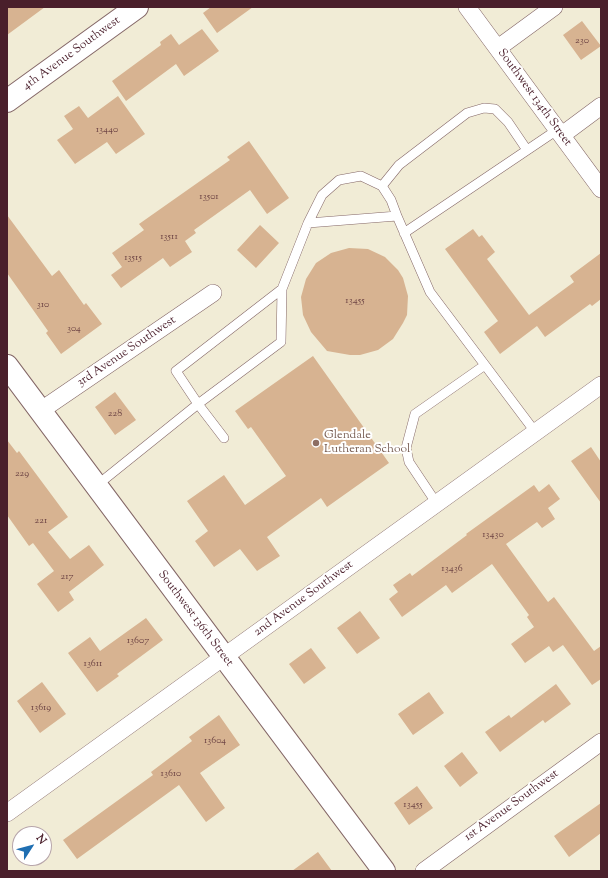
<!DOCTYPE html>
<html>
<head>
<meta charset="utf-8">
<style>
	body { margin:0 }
	#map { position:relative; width:608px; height:878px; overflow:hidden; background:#f1ecd6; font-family:"Sorts Mill Goudy",serif }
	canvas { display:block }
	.frame { position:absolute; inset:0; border:8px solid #4a1f2b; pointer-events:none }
	.north { position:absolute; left:12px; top:826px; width:40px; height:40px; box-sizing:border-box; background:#fff; border:1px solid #b7a5aa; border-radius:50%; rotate:54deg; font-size:11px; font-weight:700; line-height:16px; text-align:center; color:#4a1f2b }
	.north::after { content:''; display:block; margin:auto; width:14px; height:18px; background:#1f6fb2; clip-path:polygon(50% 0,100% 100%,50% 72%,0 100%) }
</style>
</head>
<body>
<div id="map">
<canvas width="608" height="878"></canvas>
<div class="frame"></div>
<div class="north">N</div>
</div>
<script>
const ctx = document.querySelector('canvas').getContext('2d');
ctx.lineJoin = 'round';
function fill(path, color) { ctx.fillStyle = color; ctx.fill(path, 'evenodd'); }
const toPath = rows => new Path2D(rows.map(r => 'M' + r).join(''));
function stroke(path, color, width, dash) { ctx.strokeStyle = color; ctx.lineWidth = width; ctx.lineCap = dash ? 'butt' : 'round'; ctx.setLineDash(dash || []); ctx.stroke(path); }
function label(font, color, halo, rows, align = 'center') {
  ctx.font = font + ' "Sorts Mill Goudy",serif'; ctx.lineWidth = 4; ctx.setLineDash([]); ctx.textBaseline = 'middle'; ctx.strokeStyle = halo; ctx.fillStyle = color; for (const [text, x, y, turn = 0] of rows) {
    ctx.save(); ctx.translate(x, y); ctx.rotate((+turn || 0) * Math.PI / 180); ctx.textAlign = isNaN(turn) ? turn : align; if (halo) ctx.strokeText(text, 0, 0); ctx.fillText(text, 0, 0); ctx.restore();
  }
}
const building = toPath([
	[7,7,45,7,7,35],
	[211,7,253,7,217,33,203,13],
	[582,21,601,46,581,60,563,35],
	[202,29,219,51,184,76,176,64,126,101,112,81,161,45,160,42,171,34,179,45],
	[118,96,145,134,116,154,107,142,75,164,57,140,73,129,64,116,79,106,88,118],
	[249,141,289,198,267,214,250,190,194,230,196,233,185,241,192,252,170,267,163,258,121,288,111,275,122,267,112,253,144,230,139,224,230,160,227,157],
	[7,215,52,276,59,270,84,305,86,303,102,324,61,354,46,333,48,331,7,273],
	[260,225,279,243,256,268,237,250],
	[473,229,479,237,482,235,495,252,487,259,529,315,574,282,570,276,601,253,601,299,592,306,590,304,545,337,537,326,500,354,484,332,498,321,445,249],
	[349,248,368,249,385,257,398,270,403,278,408,296,407,315,403,323,393,339,378,350,360,355,350,355,327,351,311,332,303,315,301,297,306,279,316,263,331,253],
	[313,356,389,463,327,507,321,498,267,537,280,556,257,571,240,549,214,567,195,541,208,531,187,501,224,475,245,505,286,476,251,427,248,429,235,411],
	[115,392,136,420,115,435,95,407],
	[7,440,17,453,19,451,68,517,48,532,70,559,89,545,104,565,69,592,74,600,58,612,37,584,54,571,33,543,29,546,7,515],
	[591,447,601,462,601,503,571,461],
	[549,484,560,499,548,508,555,519,542,528,537,522,506,544,548,602,554,597,594,651,601,646,601,679,592,685,563,645,553,652,549,646,525,663,511,644,534,627,527,617,529,615,492,564,452,593,446,585,402,617,389,599,398,592,393,585,410,573,412,576,467,535,466,534,534,485,539,492],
	[360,611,380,638,357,654,337,628],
	[146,618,163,640,117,674,119,676,97,692,68,653,90,637,100,651],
	[311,648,326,668,304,684,289,664],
	[42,682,66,714,40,733,17,701],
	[556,684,571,704,545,723,543,720,500,752,485,732,509,715,511,718],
	[429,692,444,713,413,735,398,714],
	[219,715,240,745,200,773,225,808,206,822,179,785,77,859,63,840,153,775,151,772,192,741,189,737],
	[462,752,478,773,460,787,444,766],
	[417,786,433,808,409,825,394,803],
	[601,803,601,833,569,857,554,836],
	[318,852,332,871,292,871]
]);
const lane = toPath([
	[382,186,399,165,467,113,484,108,495,109,508,122,527,150],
	[308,223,397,216],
	[404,233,557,130],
	[282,289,308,223,322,195,339,180,361,176,382,186,391,200,397,216,430,292,536,433],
	[96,486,198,404,281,342,282,289,176,371,198,404,224,438],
	[437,504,409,462,406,448,415,414,485,365]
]);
const street = toPath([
	[467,7,601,189],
	[498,48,554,7],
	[562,135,601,106],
	[40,411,213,293],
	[7,813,601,385],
	[424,871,601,742]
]);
const secondary = toPath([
	[7,101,137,7],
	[7,366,384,871]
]);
const markers = [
	[316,443,4,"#8d6e63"]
];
const numberNames = [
	["230",582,41],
	["13440",107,130],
	["13501",209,197],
	["13511",169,237],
	["13515",133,258],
	["13455",355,301],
	["310",43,305],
	["304",74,329],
	["228",115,414],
	["229",22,474],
	["221",41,521],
	["13430",493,535],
	["13436",452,569],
	["217",67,577],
	["13607",138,641],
	["13611",93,664],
	["13619",41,708],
	["13604",215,741],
	["13610",171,774],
	["13455",413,805]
];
const streetNames = [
	["4th Avenue Southwest",72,54,-36],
	["Southwest 134th Street",534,98,54],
	["3rd Avenue Southwest",127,352,-34],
	["2nd Avenue Southwest",304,599,-36],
	["Southwest 136th Street",195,619,53],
	["1st Avenue Southwest",512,806,-36]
];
const educationNames = [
	["Glendale",324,436],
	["Lutheran School",324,450]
];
fill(building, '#d7b391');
stroke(lane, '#846767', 10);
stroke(street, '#846767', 18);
stroke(secondary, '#846767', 24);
stroke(lane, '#fff', 9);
stroke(street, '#fff', 17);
stroke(secondary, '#fff', 22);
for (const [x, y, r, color] of markers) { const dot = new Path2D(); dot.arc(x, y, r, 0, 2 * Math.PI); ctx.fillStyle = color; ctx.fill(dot); stroke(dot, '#fff', 1.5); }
label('10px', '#6d4444', null, numberNames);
label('12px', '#4a1f2b', '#fff', streetNames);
label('12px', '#785e54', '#fff', educationNames, 'left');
</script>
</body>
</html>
